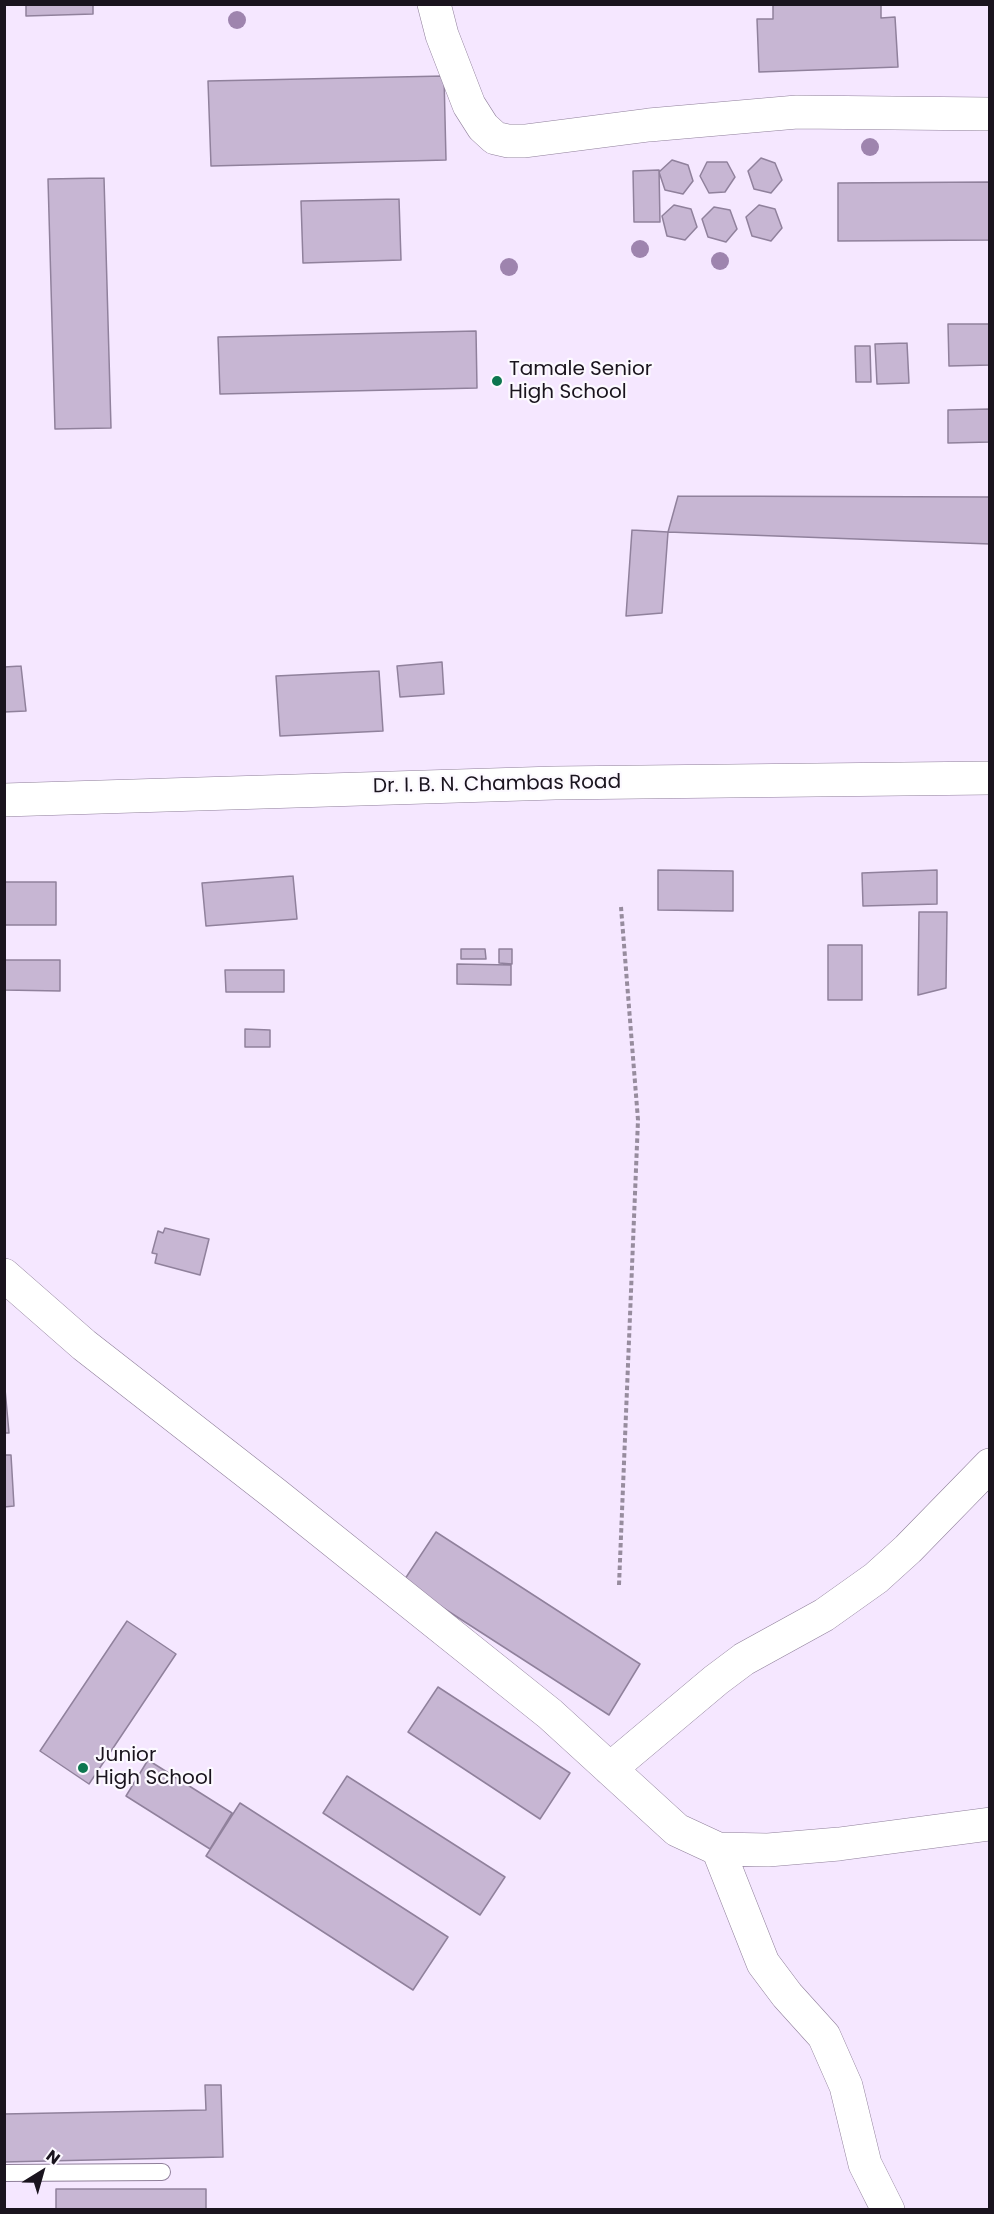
<!DOCTYPE html>
<html>
<head>
<meta charset="utf-8">
<style>
	body { margin:0 }
	#map { position:relative; width:994px; height:2214px; overflow:hidden; background:#f5e7ff; font-family:Poppins,sans-serif }
	canvas { display:block }
	.frame { position:absolute; inset:0; border:6px solid #1a141e; pointer-events:none }
	.north { position:absolute; left:12px; top:2142px; width:60px; height:60px; -webkit-text-stroke:4px #fcf9ff; paint-order:stroke; rotate:37deg; font-size:16px; font-weight:700; line-height:24px; text-align:center; color:#1a141e }
	.north::after { content:''; display:block; margin:auto; width:21px; height:27px; background:#1a141e; clip-path:polygon(50% 0,100% 100%,50% 72%,0 100%) }
</style>
</head>
<body>
<div id="map">
<canvas width="994" height="2214"></canvas>
<div class="frame"></div>
<div class="north">N</div>
</div>
<script>
const ctx = document.querySelector('canvas').getContext('2d');
ctx.lineJoin = 'round';
function fill(path, color) { ctx.fillStyle = color; ctx.fill(path, 'evenodd'); }
const toPath = rows => new Path2D(rows.map(r => 'M' + r).join(''));
function stroke(path, color, width, dash) { ctx.strokeStyle = color; ctx.lineWidth = width; ctx.lineCap = dash ? 'butt' : 'round'; ctx.setLineDash(dash || []); ctx.stroke(path); }
function label(font, color, halo, rows, align = 'center') {
  ctx.font = font + ' Poppins,sans-serif'; ctx.lineWidth = 4.5; ctx.setLineDash([]); ctx.textBaseline = 'middle'; ctx.strokeStyle = halo; ctx.fillStyle = color; for (const [text, x, y, turn = 0] of rows) {
    ctx.save(); ctx.translate(x, y); ctx.rotate((+turn || 0) * Math.PI / 180); ctx.textAlign = isNaN(turn) ? turn : align; if (halo) ctx.strokeText(text, 0, 0); ctx.fillText(text, 0, 0); ctx.restore();
  }
}
const building = toPath([
	[26,4,93,4,93,14,26,16,26,4],
	[773,4,881,4,881,18,895,17,898,67,759,72,757,19,773,19,773,4],
	[444,76,446,160,211,166,208,81,444,76],
	[761,158,775,163,782,180,771,193,754,189,748,171,761,158],
	[672,160,688,165,693,181,683,194,665,190,659,172,672,160],
	[707,162,727,162,735,177,725,192,709,193,700,176,707,162],
	[659,170,660,222,634,222,633,171,659,170],
	[104,178,111,428,55,429,48,179,104,178],
	[990,182,990,240,838,241,838,183,990,182],
	[399,199,401,260,303,263,301,201,399,199],
	[674,205,691,209,697,227,685,240,667,236,662,216,674,205],
	[759,205,775,209,782,228,771,241,752,236,746,217,759,205],
	[714,207,730,210,737,229,726,242,708,237,702,219,714,207],
	[948,324,990,324,990,365,949,366,948,324],
	[476,331,477,388,220,394,218,337,476,331],
	[907,343,909,383,877,384,875,344,907,343],
	[855,346,870,346,871,382,856,382,855,346],
	[990,409,990,442,948,443,948,410,990,409],
	[678,496,990,497,990,544,668,532,678,496],
	[632,530,668,532,662,613,626,616,632,530],
	[442,662,444,694,400,697,397,666,442,662],
	[21,666,26,711,4,712,4,667,21,666],
	[379,671,383,731,280,736,276,676,379,671],
	[658,870,733,871,733,911,658,910,658,870],
	[937,870,937,904,863,906,862,873,937,870],
	[293,876,297,919,206,926,202,883,293,876],
	[4,882,56,882,56,925,4,925,4,882],
	[919,912,947,912,946,988,918,995,919,912],
	[828,945,862,945,862,1000,828,1000,828,945],
	[461,949,485,949,486,959,461,959,461,949],
	[499,949,512,949,512,964,499,963,499,949],
	[4,960,60,960,60,991,4,990,4,960],
	[457,964,511,965,511,985,457,984,457,964],
	[225,970,284,970,284,992,226,992,225,970],
	[245,1029,270,1030,270,1047,245,1047,245,1029],
	[165,1228,209,1239,200,1275,155,1263,157,1254,152,1253,158,1231,163,1233,165,1228],
	[4,1378,9,1433,4,1433,4,1378],
	[4,1455,11,1455,14,1506,4,1507,4,1455],
	[436,1532,640,1664,609,1715,403,1582,436,1532],
	[127,1621,176,1654,89,1784,40,1751,127,1621],
	[438,1687,570,1773,540,1819,408,1732,438,1687],
	[148,1760,232,1813,210,1849,126,1796,148,1760],
	[347,1776,505,1877,480,1915,323,1813,347,1776],
	[240,1803,448,1937,413,1990,206,1856,240,1803],
	[205,2085,221,2085,223,2157,4,2162,4,2114,206,2110,205,2085],
	[56,2189,206,2189,206,2210,56,2210,56,2189]
]);
const path = toPath([
	[619,1585,638,1120,621,907]
]);
const service = toPath([
	[4,2173,162,2172]
]);
const minor = toPath([
	[434,4,442,35,469,105,483,127,495,138,508,141,525,141,649,125,797,112,990,114],
	[4,800,555,783,990,778],
	[4,1275,84,1345,275,1494,550,1714,677,1830,718,1849,768,1850,839,1844,990,1824],
	[610,1769,716,1680,744,1659,824,1615,876,1578,908,1549,990,1465],
	[718,1849,763,1963,787,1995,824,2036,846,2086,865,2164,888,2210]
]);
const trees = [
	[237,20],
	[870,147],
	[640,249],
	[720,261],
	[509,267]
];
const markers = [
	[497,381,6,"#0d764f"],
	[83,1768,6,"#0d764f"]
];
const poiNames = [
	["Tamale Senior",509,370],
	["High School",509,393],
	["Junior",95,1756],
	["High School",95,1779]
];
const streetNames = [
	["Dr. I. B. N. Chambas Road",497,785,-1]
];
fill(building, '#c7b6d3');
stroke(building, '#90819c', 1.5);
stroke(service, '#8f7f9a', 18);
stroke(minor, '#8f7f9a', 34);
stroke(path, '#978c9e', 4, [4.5, 3]);
stroke(service, '#fff', 16);
stroke(minor, '#fff', 33);
ctx.fillStyle = '#9e84ae';
for (const [x, y] of trees) { ctx.beginPath(); ctx.arc(x, y, 9, 0, 2 * Math.PI); ctx.fill(); }
for (const [x, y, r, color] of markers) { const dot = new Path2D(); dot.arc(x, y, r, 0, 2 * Math.PI); ctx.fillStyle = color; ctx.fill(dot); stroke(dot, '#fcf9ff', 2); }
label('20px', '#1a141e', '#fcf9ff', poiNames, 'left');
label('20px', '#1a141e', '#fcf9ff', streetNames);
</script>
</body>
</html>
